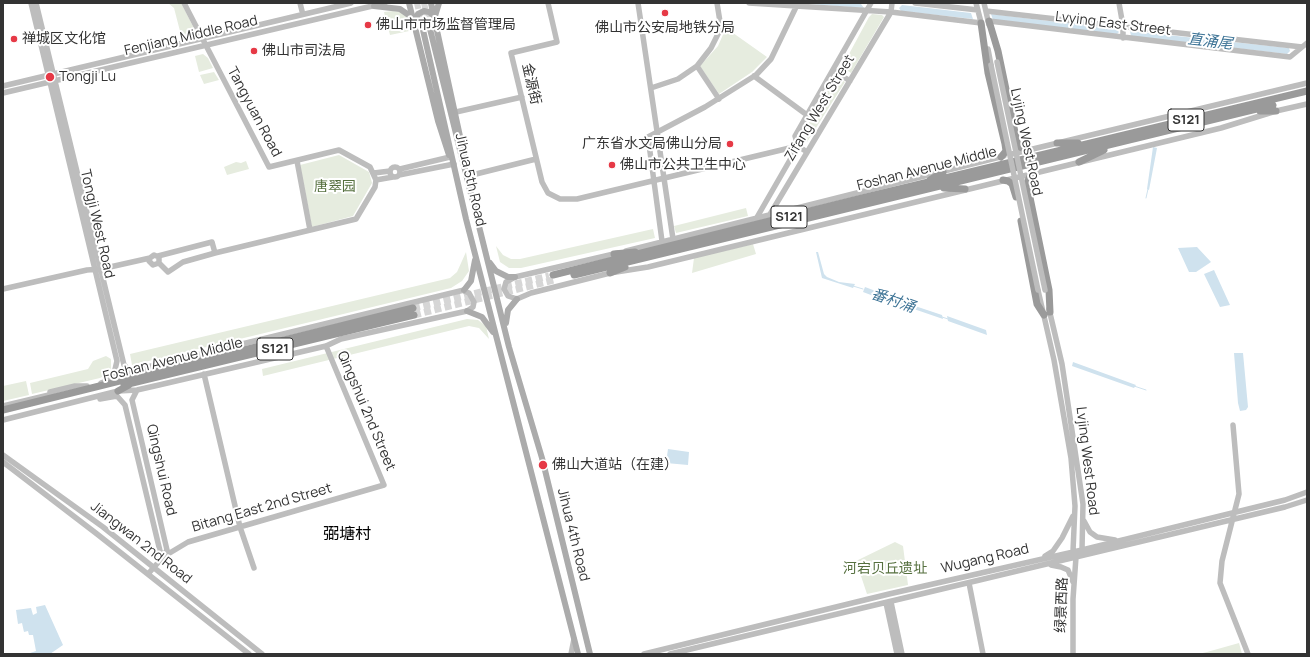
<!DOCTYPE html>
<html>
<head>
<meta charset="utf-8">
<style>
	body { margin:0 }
	#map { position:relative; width:1310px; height:657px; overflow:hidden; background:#fff; font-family:Manrope,sans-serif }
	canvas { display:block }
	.frame { position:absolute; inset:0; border:4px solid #333; pointer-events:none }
</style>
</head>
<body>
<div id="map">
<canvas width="1310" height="657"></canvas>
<div class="frame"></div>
</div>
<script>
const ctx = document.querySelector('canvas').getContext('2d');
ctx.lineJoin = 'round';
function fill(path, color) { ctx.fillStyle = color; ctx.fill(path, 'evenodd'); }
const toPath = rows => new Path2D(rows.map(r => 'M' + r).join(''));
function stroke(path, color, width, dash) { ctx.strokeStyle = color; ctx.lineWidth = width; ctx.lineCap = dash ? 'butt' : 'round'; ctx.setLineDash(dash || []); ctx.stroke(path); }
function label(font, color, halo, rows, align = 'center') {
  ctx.font = font + ' Manrope,"Noto Sans SC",sans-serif'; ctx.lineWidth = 4; ctx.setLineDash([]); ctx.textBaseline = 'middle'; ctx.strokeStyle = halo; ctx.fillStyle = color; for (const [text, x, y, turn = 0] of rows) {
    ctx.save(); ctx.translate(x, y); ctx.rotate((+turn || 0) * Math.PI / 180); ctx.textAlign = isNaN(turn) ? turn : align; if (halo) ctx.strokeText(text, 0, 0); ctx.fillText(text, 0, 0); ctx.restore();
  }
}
const green = toPath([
	[168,3,181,3,195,30,193,34,181,35,174,8],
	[393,11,401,12,408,16,414,30,390,35,384,12],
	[872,14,882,15,884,17,851,73,842,67,869,17],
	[726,28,767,57,752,72,719,94,700,66,718,46],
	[203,54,208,58,213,68,199,72,195,56],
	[214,72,219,80,204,84,200,75],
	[836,76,845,82,807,142,800,138],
	[339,155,369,172,372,183,353,216,312,227,300,165],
	[246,161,249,169,227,175,224,167,236,162,241,163],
	[746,208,748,216,676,233,674,226],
	[653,229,655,238,521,268,509,268,500,262,496,246,503,255,511,259,520,259],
	[753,244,756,254,692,273,694,258],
	[466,252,469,271,462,281,451,288,132,365,130,354,450,278,457,272],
	[467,319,478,320,486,326,489,339,479,328,469,326,263,376,262,369],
	[106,356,111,359,111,368,107,374,100,378,32,394,30,383,88,369,93,361],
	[26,381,29,395,3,401,3,386],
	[895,542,903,546,908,585,867,594,856,561],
	[1239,643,1242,654,1198,654,1207,652]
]);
const water = toPath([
	[806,3,861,4,864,8,808,4],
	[902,5,971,13,973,19,901,11,899,8],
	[991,14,1116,29,1119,32,1117,34,993,20],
	[1130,31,1289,48,1290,51,1287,54,1131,36],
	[1153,147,1157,148,1149,190,1147,189],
	[1197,247,1211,262,1196,272,1189,272,1178,248],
	[816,252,818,252,824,274,827,277,839,282,855,284,853,288,822,278],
	[1214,270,1230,305,1220,307,1204,274],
	[865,287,905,302,903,305,900,306,863,292],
	[909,304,942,315,943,319,908,307],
	[947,316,986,330,987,335,948,321],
	[1234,353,1243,353,1248,407,1246,410,1240,411,1238,403],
	[1073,362,1136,385,1134,388,1072,366],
	[668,449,689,452,688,465,666,463],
	[45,605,63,645,50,654,27,654,36,651,33,635,29,635,28,631,24,632,22,623,18,624,16,610,31,608,33,615,37,613,36,607]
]);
const stream = toPath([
	[1146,198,1148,189],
	[853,286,863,289],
	[942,317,948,319],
	[1134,386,1146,390]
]);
const primaryTunnel = toPath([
	[417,3,423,30],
	[424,3,430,29]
]);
const highwayTunnel = toPath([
	[413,308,549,276],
	[414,315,554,280]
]);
const secondary = toPath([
	[31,3,117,361,113,378],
	[36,3,124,365,131,371],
	[300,3,302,11],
	[548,3,557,42,511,53,542,182,548,193,560,199,577,199,798,146,807,152],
	[638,3,673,239],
	[749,3,891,12,981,23],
	[915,3,978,10],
	[976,3,982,26],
	[984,3,989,25],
	[1119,3,1123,26,1123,38],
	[986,11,1302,47],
	[989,21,1290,57,1307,43],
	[988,49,991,65],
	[697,66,719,99],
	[833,70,850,81],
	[754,76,807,115],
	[3,86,351,3],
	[651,88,678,79,697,66,711,48,721,28,717,3],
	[3,93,385,3],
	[456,112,522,97],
	[1012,154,1307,83],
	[297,161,310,230],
	'390 172a5 5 0 1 1 10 0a5 5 0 1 1-10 0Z',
	[400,169,450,157],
	[374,173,390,171],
	[399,175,454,164],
	[468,176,536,159],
	[376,180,393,177],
	[769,216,891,12,892,3],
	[756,219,798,146,795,136,871,3],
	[662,241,648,137,705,107,756,75,771,59,798,3],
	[626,251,1004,156],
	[618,253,515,277,506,282,504,289,508,296,517,299,531,293,610,273,648,267,1221,128,1276,111,1307,104],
	[158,256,212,242,215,253,356,219,375,187,376,180,370,167,339,150,269,167,184,3],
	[159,263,168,272,183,262,215,253],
	[3,289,87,270,101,269,150,258,154,255,159,257,159,263,153,265,149,261,150,258],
	[1038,290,1054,360,1071,458,1075,506,1073,551,1076,557,1073,599,1073,654],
	[1049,309,1062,364,1083,504,1082,550,1080,552],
	[204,374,240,527,254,568],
	[101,383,131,371,464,290],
	[137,390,132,400,167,550,163,556],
	[50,392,75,386,87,386],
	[100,399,117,396,125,405,160,551,163,557],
	[3,406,53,394],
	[3,420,118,391,137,390,159,385,326,346,341,339,467,311,473,307,474,302,469,293,464,291],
	[1233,425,1239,494,1222,561,1220,583,1248,654],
	[3,455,103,527,262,654],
	[3,462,97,534,249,654],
	[1084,521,1090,532,1097,537,1115,540],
	[1045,556,1053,551,1062,538,1073,516],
	[1051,565,1061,567,1068,570,1073,582],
	[148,574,163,557,188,542,384,485,326,346],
	[969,583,983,654],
	[891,602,902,654],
	[886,603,897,654],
	[571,654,574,639],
	[644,654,889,594,1082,550,1285,500,1307,492],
	[670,654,1285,507,1307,500]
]);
const primary = toPath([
	[409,3,438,121,449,155],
	[431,3,466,164],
	[374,6,400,9,413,18],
	[435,16,439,3],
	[415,21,418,14,424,11,429,12,434,16],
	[430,29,509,347,542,458,590,654],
	[423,30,466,219,578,654],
	[490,263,496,271,508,277,515,277],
	[464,290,471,281,475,260],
	[467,311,482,317,493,332],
	[506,323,508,310,517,299]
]);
const highway = toPath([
	[989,21,998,51,1017,142,1020,147,1027,150],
	[981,23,988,73,1005,144,1006,151,1001,157],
	[1260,111,1276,111],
	[1057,143,1078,143],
	[1079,162,1104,150],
	[1031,174,1027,183,1049,290,1050,312],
	[930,180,943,172],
	[1003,180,1008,181,1012,184,1016,197],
	[944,188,965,189],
	[1021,221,1037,304,1044,315],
	[614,254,635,252],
	[610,273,625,267],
	[553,275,862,198,1307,91],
	[574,275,1273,105],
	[131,371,145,372],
	[124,385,414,315],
	[118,391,129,385],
	[3,410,413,308]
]);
const secondaryBridge = toPath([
	[997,62,1045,290],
	[991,65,1038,290]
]);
const markers = [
	[665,13,4,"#e63946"],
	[368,25,4,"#e63946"],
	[14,39,4,"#e63946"],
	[254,51,4,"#e63946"],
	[50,77,5,"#e63946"],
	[730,144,4,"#e63946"],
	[612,165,4,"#e63946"],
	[543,465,5,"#e63946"]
];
const shields = [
	[1186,120,36],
	[789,217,36],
	[275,349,36]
];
const shieldNames = [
	["S121",1186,120],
	["S121",789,217],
	["S121",275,349]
];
const streetNames = [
	["Lvying East Street",1113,24,7],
	["Fenjiang Middle Road",191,36,-13],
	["金源街",531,84,77],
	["Zifang West Street",820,108,-59],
	["Tangyuan Road",254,112,62],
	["Lvjing West Road",1026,142,78],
	["Foshan Avenue Middle",927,169,-14],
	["Jihua 5th Road",470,180,77],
	["Tongji West Road",97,224,77],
	["Foshan Avenue Middle",173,360,-14],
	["Qingshui 2nd Street",366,411,67],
	["Lvjing West Road",1087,461,83],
	["Qingshui Road",161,470,77],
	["Bitang East 2nd Street",262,508,-16],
	["Jihua 4th Road",573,535,76],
	["Jiangwan 2nd Road",141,543,38],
	["Wugang Road",985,559,-13],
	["绿景西路",1062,605,-88]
];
const poiNames = [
	["佛山市市场监督管理局",376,25],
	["佛山市公安局地铁分局",665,28,"center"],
	["禅城区文化馆",22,39],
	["佛山市司法局",262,51],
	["Tongji Lu",59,77],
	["广东省水文局佛山分局",722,144,"right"],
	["佛山市公共卫生中心",620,165],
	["佛山大道站（在建）",552,465]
];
const parkNames = [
	["唐翠园",335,187],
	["河宕贝丘遗址",885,569]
];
const waterNames = [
	["直涌尾",1210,42,7],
	["番村涌",893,301,19]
];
const quarterNames = [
	["弼塘村",347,535]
];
fill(green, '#e6ecdf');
fill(water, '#cfe2ee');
stroke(stream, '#cfe2ee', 1);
stroke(primaryTunnel, '#d6d6d6', 6, [6, 3]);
stroke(highwayTunnel, '#d6d6d6', 7, [7, 3.5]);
stroke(secondary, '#bdbdbd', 5.5);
stroke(primary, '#ababab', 6);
stroke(highway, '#9a9a9a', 7);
stroke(secondaryBridge, '#bdbdbd', 5.5);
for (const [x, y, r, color] of markers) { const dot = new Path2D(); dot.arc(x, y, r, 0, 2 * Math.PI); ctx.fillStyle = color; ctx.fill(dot); stroke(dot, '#fff', 1.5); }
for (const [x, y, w] of shields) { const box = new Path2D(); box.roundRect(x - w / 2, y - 11, w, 22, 3); ctx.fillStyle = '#fff'; ctx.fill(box); stroke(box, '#333', 1); }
label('bold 13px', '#333', null, shieldNames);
label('14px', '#333', '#fff', streetNames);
label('14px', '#333', '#fff', poiNames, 'left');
label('14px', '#56703f', '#fff', parkNames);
label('italic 15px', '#3f7597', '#fff', waterNames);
label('16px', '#000', '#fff', quarterNames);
</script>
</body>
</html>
